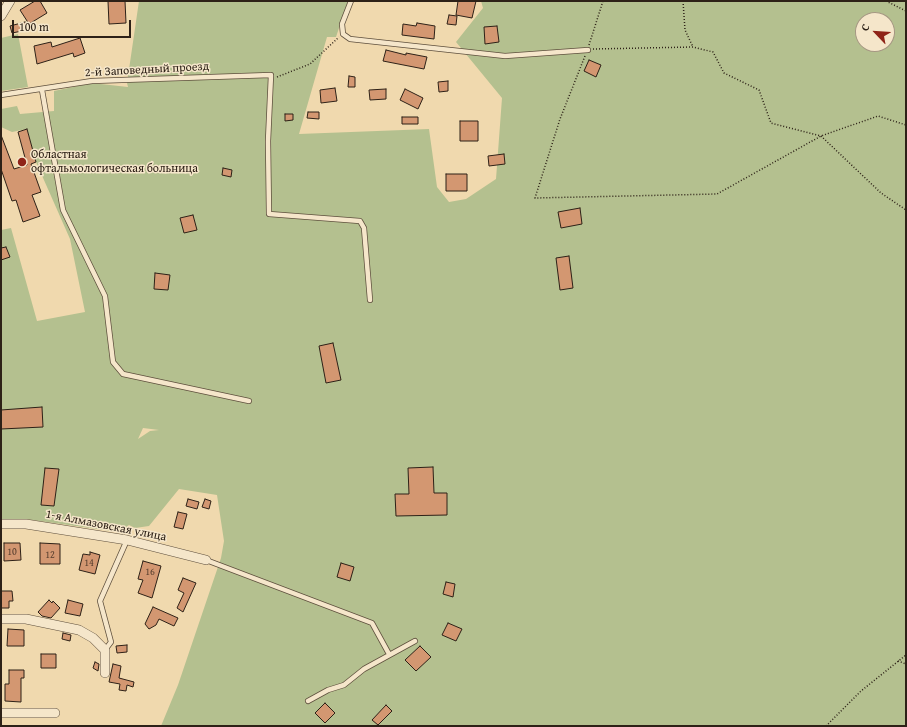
<!DOCTYPE html>
<html>
<head>
<meta charset="utf-8">
<style>
	body { margin:0 }
	#map { position:relative; width:907px; height:727px; overflow:hidden; background:#f0d9ae; font-family:"Gentium Book Plus",serif }
	canvas { display:block }
	.frame { position:absolute; inset:0; border:2px solid #2d2117; pointer-events:none }
	.north { position:absolute; left:855px; top:12px; width:40px; height:40px; box-sizing:border-box; background:#f5e6ca; border:1px solid #a59782; border-radius:50%; rotate:295deg; font-size:11px; font-weight:700; line-height:16px; text-align:center; color:#2d2117 }
	.north::after { content:''; display:block; margin:auto; width:14px; height:18px; background:#8f2418; clip-path:polygon(50% 0,100% 100%,50% 72%,0 100%) }
	.scale { position:absolute; left:12px; top:20px; width:119px; height:18px; box-sizing:border-box; border:2px solid #2d2117; border-top:0; padding-left:5px; font-size:12px; line-height:14px; white-space:nowrap; color:#2d2117; -webkit-text-stroke:3px #f5e6ca; paint-order:stroke }
</style>
</head>
<body>
<div id="map">
<canvas width="907" height="727"></canvas>
<div class="frame"></div>
<div class="north">С</div>
<div class="scale">100 m</div>
</div>
<script>
const ctx = document.querySelector('canvas').getContext('2d');
ctx.lineJoin = 'round';
function fill(path, color) { ctx.fillStyle = color; ctx.fill(path, 'evenodd'); }
const toPath = rows => new Path2D(rows.map(r => 'M' + r).join(''));
function stroke(path, color, width, dash) { ctx.strokeStyle = color; ctx.lineWidth = width; ctx.lineCap = dash ? 'butt' : 'round'; ctx.setLineDash(dash || []); ctx.stroke(path); }
function label(font, color, halo, rows, align = 'center') {
  ctx.font = font + ' "Gentium Book Plus",serif'; ctx.lineWidth = 3; ctx.setLineDash([]); ctx.textBaseline = 'middle'; ctx.strokeStyle = halo; ctx.fillStyle = color; for (const [text, x, y, turn = 0] of rows) {
    ctx.save(); ctx.translate(x, y); ctx.rotate((+turn || 0) * Math.PI / 180); ctx.textAlign = isNaN(turn) ? turn : align; if (halo) ctx.strokeText(text, 0, 0); ctx.fillText(text, 0, 0); ctx.restore();
  }
}
const green = toPath([
	[139,1,348,1,336,37,327,37,299,134,429,129,437,187,449,202,466,199,496,179,502,98,456,42,483,8,481,1,906,1,906,726,161,726,178,685,221,558,224,541,217,495,179,489,149,526,135,528,129,525,119,532,25,519,1,520,1,230,11,228,37,321,85,312,70,239,36,162,27,129,12,132,1,127,1,109,17,106,20,114,54,111,54,91,92,83,128,87,127,83],
	[863,20,887,20,887,44,863,44],
	[143,428,159,430,150,431,138,439],
	[18,34,28,87,1,91,1,38]
]);
const building = toPath([
	[35,1,40,1,47,13,29,24,20,10,35,1],
	[108,1,125,1,126,23,109,24,108,1],
	[458,1,476,1,472,18,456,15,458,1],
	[449,15,457,16,456,25,447,24,449,15],
	[25,22,27,30,12,33,10,26,25,22],
	[417,23,435,26,434,39,402,35,403,24,416,26,417,23],
	[497,26,499,42,485,44,484,27,497,26],
	[80,38,85,53,74,57,73,53,37,64,34,46,51,42,52,47,80,38],
	[386,50,406,55,406,53,427,57,424,69,383,61,386,50],
	[589,60,601,65,596,77,584,71,589,60],
	[349,76,355,77,355,87,348,87,349,76],
	[448,81,448,91,439,92,438,82,448,81],
	[335,88,337,101,321,103,320,90,335,88],
	[386,89,386,99,370,100,369,90,386,89],
	[405,89,423,98,418,109,400,100,405,89],
	[308,112,319,112,319,119,307,118,308,112],
	[285,114,293,114,293,120,285,121,285,114],
	[402,117,418,117,418,124,402,124,402,117],
	[460,121,478,121,478,141,460,141,460,121],
	[27,129,36,162,31,164,41,192,32,195,40,216,23,222,16,200,12,201,1,169,1,135,14,169,27,165,18,132,27,129],
	[504,154,505,164,489,166,488,156,504,154],
	[223,168,232,170,231,177,222,175,223,168],
	[446,174,467,174,467,191,446,191,446,174],
	[580,208,582,224,561,228,558,212,580,208],
	[193,215,197,230,184,233,180,218,193,215],
	[6,247,10,257,1,260,1,248,6,247],
	[569,256,573,288,560,290,556,258,569,256],
	[155,273,170,275,168,290,154,289,155,273],
	[333,343,341,380,326,383,319,346,333,343],
	[42,407,43,427,1,429,1,410,42,407],
	[433,467,434,493,447,493,447,515,396,516,395,494,409,494,408,468,433,467],
	[45,468,59,469,54,506,41,505,45,468],
	[188,499,199,502,197,509,186,506,188,499],
	[205,499,211,501,209,509,202,507,205,499],
	[178,512,187,514,183,529,174,527,178,512],
	[4,543,20,543,21,560,4,561,4,543],
	[40,543,60,544,60,564,40,564,40,543],
	[90,552,100,555,95,574,79,570,83,554,90,555,90,552],
	[143,561,161,566,152,598,138,593,143,580,138,579,143,561],
	[341,563,354,567,350,581,337,577,341,563],
	[183,578,196,583,183,612,177,608,184,593,178,590,183,578],
	[446,582,455,584,453,597,443,594,446,582],
	[1,591,12,591,13,601,9,601,9,608,1,608,1,591],
	[49,600,52,603,53,601,60,608,51,618,42,616,38,612,49,600],
	[68,600,83,604,80,616,65,613,68,600],
	[153,607,178,618,174,626,159,619,156,625,149,629,145,624,153,607],
	[448,623,462,629,456,641,442,635,448,623],
	[8,629,24,630,24,646,7,646,8,629],
	[63,633,71,635,70,641,62,639,63,633],
	[127,645,127,652,117,653,116,646,127,645],
	[420,646,431,657,416,671,405,660,420,646],
	[41,654,56,654,56,668,41,668,41,654],
	[95,662,99,664,98,671,93,668,95,662],
	[113,664,121,666,119,678,134,682,133,687,127,685,126,691,119,690,120,684,109,682,113,664],
	[9,670,24,670,24,678,21,678,21,702,5,701,5,684,9,684,9,670],
	[325,703,335,713,325,723,315,713,325,703],
	[386,705,392,711,378,725,372,720,386,705]
]);
const path = toPath([
	[683,1,685,30,693,47],
	[886,1,906,11],
	[589,45,603,1],
	[593,49,693,47,713,52,724,73,759,90,771,123,821,136,881,193,906,210],
	[585,56,560,119,535,198,717,194,821,136,878,116,906,125],
	[277,77,310,64,339,37],
	[898,661,906,664],
	[826,726,861,691,906,655]
]);
const service = toPath([
	[351,1,342,24,343,34,350,39,505,56,588,50],
	[42,90,63,210,105,296,113,362,123,374,249,401],
	[1,95,92,81,271,75,268,141,269,214,360,221,364,228,370,300],
	[206,560,372,623,389,654],
	[105,650,111,642,100,601,127,540],
	[308,701,328,690,344,685,364,669,415,641]
]);
const minor = toPath([
	[1,16,10,1],
	[1,524,26,524,127,540,206,560],
	[1,619,26,619,79,630,93,638,105,650,105,673],
	[1,713,55,713]
]);
const markers = [
	[22,162,5,"#8f2418"]
];
const numberNames = [
	["10",12,552],
	["12",50,555],
	["14",89,563],
	["16",150,572]
];
const streetNames = [
	["2-й Заповедный проезд",147,70,-3],
	["1-я Алмазовская улица",106,526,11]
];
const poiNames = [
	["Областная",31,155],
	["офтальмологическая больница",31,169]
];
fill(green, '#b4c08f');
fill(building, '#d39771');
stroke(building, '#2d2117', 1);
stroke(service, '#5e4f3d', 6);
stroke(minor, '#5e4f3d', 10);
stroke(path, '#2d2117', 1.5, [1, 2]);
stroke(service, '#f5e6ca', 4.5);
stroke(minor, '#f5e6ca', 9);
for (const [x, y, r, color] of markers) { const dot = new Path2D(); dot.arc(x, y, r, 0, 2 * Math.PI); ctx.fillStyle = color; ctx.fill(dot); stroke(dot, '#f5e6ca', 1.5); }
label('10px', '#563e2e', null, numberNames);
label('12px', '#2d2117', '#f5e6ca', streetNames);
label('12px', '#2d2117', '#f5e6ca', poiNames, 'left');
</script>
</body>
</html>
